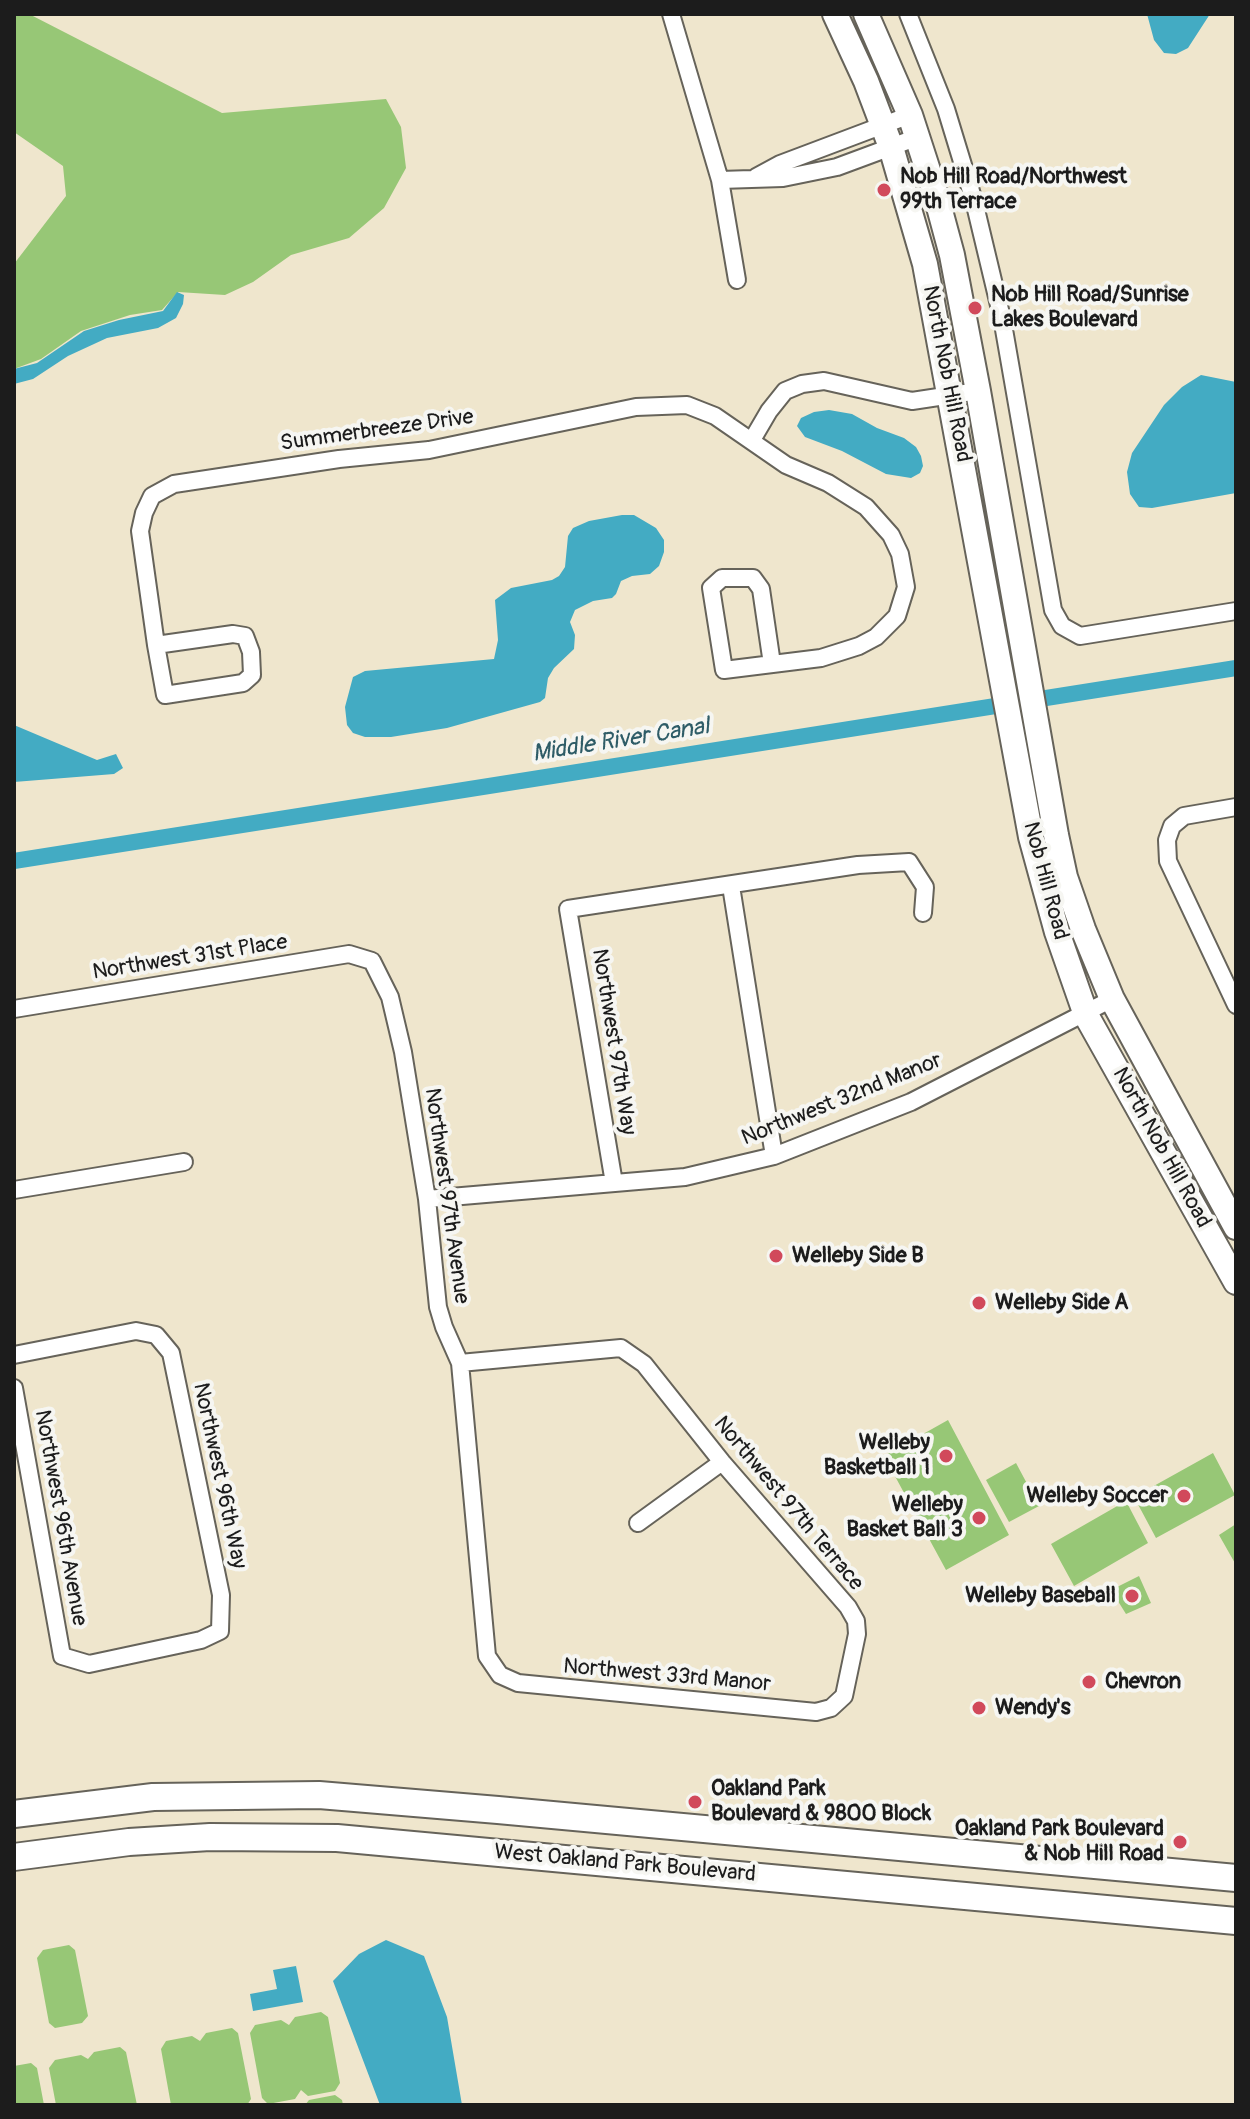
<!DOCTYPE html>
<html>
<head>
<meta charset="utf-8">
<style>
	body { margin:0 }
	#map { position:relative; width:1250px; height:2119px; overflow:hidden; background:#efe6cd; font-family:Pangolin,sans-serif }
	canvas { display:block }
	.frame { position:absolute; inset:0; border:16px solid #1c1c1c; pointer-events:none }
</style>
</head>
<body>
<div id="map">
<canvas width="1250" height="2119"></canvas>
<div class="frame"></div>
</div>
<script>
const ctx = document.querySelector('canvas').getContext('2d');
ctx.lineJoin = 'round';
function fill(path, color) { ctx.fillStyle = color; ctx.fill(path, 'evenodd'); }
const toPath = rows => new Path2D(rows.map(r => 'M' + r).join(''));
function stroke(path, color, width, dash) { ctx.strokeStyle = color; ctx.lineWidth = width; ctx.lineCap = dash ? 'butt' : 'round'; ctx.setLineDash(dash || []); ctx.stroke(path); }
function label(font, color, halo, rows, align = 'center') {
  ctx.font = font + ' Pangolin,sans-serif'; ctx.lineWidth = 8; ctx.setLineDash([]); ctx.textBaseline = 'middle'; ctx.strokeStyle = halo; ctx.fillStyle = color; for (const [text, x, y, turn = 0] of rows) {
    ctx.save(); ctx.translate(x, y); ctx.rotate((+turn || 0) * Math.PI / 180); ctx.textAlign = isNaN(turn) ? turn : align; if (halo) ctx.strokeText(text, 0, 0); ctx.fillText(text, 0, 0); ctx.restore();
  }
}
const green = toPath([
	[14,14,29,14,222,113,386,99,401,127,406,168,384,208,349,238,291,255,253,282,225,295,178,292,162,310,130,315,81,331,41,359,14,369,14,264,66,196,63,166,14,132],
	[948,1420,1009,1535,946,1570,884,1456],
	[1213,1453,1235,1495,1156,1538,1134,1497],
	[1016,1463,1039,1506,1009,1522,986,1480],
	[1126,1501,1148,1543,1074,1586,1051,1544],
	[1236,1524,1236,1565,1219,1535],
	[1139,1576,1151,1603,1126,1614,1111,1590],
	[69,1945,75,1950,88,2016,82,2023,55,2028,49,2023,37,1958,43,1950],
	[321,2012,328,2017,340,2083,335,2091,308,2096,301,2090,295,2099,268,2104,262,2098,250,2033,255,2025,281,2020,289,2025,295,2017],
	[232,2028,238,2033,251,2099,247,2105,171,2105,161,2049,166,2041,192,2036,200,2041,206,2033],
	[120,2047,126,2052,137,2105,56,2105,49,2068,55,2060,81,2055,88,2059,94,2052],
	[31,2063,37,2068,44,2105,14,2105,14,2066],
	[335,2095,342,2100,343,2105,305,2105,309,2100]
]);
const water = toPath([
	[1147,14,1210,14,1188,48,1176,54,1164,53,1154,40],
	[177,292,184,295,183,304,176,318,158,328,107,338,68,356,33,379,14,384,14,369,37,363,84,331,119,320,163,311],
	[1201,375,1236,382,1236,493,1152,508,1139,507,1130,494,1127,472,1132,453,1164,405,1182,387],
	[829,410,852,414,877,428,904,438,916,447,921,456,923,466,920,473,911,478,886,474,842,451,805,437,797,426,801,418,814,412],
	[622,515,634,515,656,528,664,540,664,552,659,566,650,574,632,576,621,581,616,594,612,598,593,601,575,610,570,622,575,635,574,649,554,668,548,678,545,698,540,702,447,728,391,737,365,737,353,733,347,725,345,707,353,677,365,671,494,659,498,640,495,600,511,588,552,580,559,576,565,567,568,536,573,528,589,521],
	[14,725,97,760,116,754,123,768,114,774,14,782],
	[386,1940,424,1956,447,2017,462,2105,380,2105,333,1981,359,1954],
	[296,1966,303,2002,253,2011,250,1994,277,1989,273,1970]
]);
const canal = toPath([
	[14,861,1236,668]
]);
const street = toPath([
	[671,14,720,180,737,280],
	[908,14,946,109,974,201,1002,318,1053,610,1062,626,1080,636,1236,611],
	[756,177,780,164,910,115],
	[720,180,783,178,837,167,918,137],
	[752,440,769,411,785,391,802,384,824,381,912,401,978,391],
	[156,645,233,634,245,636,251,652,252,675,243,683,165,695,156,645,140,531,144,513,152,496,174,484,339,459,429,450,636,407,687,405,715,416,786,465,828,483,866,507,891,535,900,554,906,587,897,616,876,637,859,646,821,658,724,670,711,588,722,578,753,578,761,589,772,664],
	[1236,807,1184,816,1172,826,1167,840,1168,861,1236,1005],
	[731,886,774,1156],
	[14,1009,349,954,372,961,390,997,403,1052,427,1199,438,1307,444,1327,460,1363,487,1656,500,1675,518,1683,816,1712,831,1708,844,1696,857,1634,856,1621,848,1607,722,1462,644,1364,621,1348,460,1363],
	[614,1183,568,909,858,865,909,862,925,887,923,913],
	[14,1190,184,1162],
	[427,1199,685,1177,774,1156,911,1102,1112,999],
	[14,1355,136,1331,156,1335,171,1353,221,1595,220,1631,201,1640,89,1664,62,1656,14,1388],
	[638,1523,722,1462]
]);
const secondary = toPath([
	[835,14,866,81,891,147,925,264,1031,837,1057,932,1086,1015,1236,1282],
	[866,14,910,115,935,192,952,255,978,391,1056,835,1065,877,1083,929,1112,999,1236,1227]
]);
const primary = toPath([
	[14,1814,153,1797,319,1795,498,1810,1236,1878],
	[14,1857,129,1842,210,1837,337,1838,1236,1921]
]);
const markers = [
	[884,190,8,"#d1495b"],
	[975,308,8,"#d1495b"],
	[776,1256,8,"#d1495b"],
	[979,1303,8,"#d1495b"],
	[946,1456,8,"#d1495b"],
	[1184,1496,8,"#d1495b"],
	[979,1518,8,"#d1495b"],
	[1132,1596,8,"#d1495b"],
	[1089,1682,8,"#d1495b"],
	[979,1708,8,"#d1495b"],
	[695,1802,8,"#d1495b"],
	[1180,1842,8,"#d1495b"]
];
const poiNames = [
	["Nob Hill Road/Northwest",900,177],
	["99th Terrace",900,202],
	["Nob Hill Road/Sunrise",991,295],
	["Lakes Boulevard",991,320],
	["Welleby Side B",792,1256],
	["Welleby Side A",995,1303],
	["Welleby",930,1443,"right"],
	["Basketball 1",930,1468,"right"],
	["Welleby Soccer",1168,1496,"right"],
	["Welleby",963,1505,"right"],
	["Basket Ball 3",963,1530,"right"],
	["Welleby Baseball",1116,1596,"right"],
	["Chevron",1105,1682],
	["Wendy's",995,1708],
	["Oakland Park",711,1789],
	["Boulevard & 9800 Block",711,1814],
	["Oakland Park Boulevard",1164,1829,"right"],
	["& Nob Hill Road",1164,1854,"right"]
];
const streetNames = [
	["North Nob Hill Road",946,374,79],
	["Summerbreeze Drive",377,431,-8],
	["Nob Hill Road",1045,881,75],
	["Northwest 31st Place",190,958,-9],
	["Northwest 97th Way",613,1042,81],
	["Northwest 32nd Manor",842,1100,-22],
	["North Nob Hill Road",1161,1148,61],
	["Northwest 97th Avenue",446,1196,82],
	["Northwest 96th Way",219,1476,78],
	["Northwest 97th Terrace",788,1504,50],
	["Northwest 96th Avenue",60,1518,80],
	["Northwest 33rd Manor",667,1676,5],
	["West Oakland Park Boulevard",625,1864,5]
];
const waterNames = [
	["Middle River Canal",621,741,-9]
];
fill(green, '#97c776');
fill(water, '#43abc3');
stroke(canal, '#43abc3', 16);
stroke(street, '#66635a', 20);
stroke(secondary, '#66635a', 28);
stroke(primary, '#66635a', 30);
stroke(street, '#fff', 16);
stroke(secondary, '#fff', 24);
stroke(primary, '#fff', 26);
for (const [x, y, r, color] of markers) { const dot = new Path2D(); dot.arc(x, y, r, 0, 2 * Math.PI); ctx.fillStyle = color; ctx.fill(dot); stroke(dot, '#f6f6f2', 3); }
label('bold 22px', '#1c1c1c', '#f6f6f2', poiNames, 'left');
label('22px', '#1c1c1c', '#f6f6f2', streetNames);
label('italic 24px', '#2e5c67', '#f6f6f2', waterNames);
</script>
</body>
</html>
